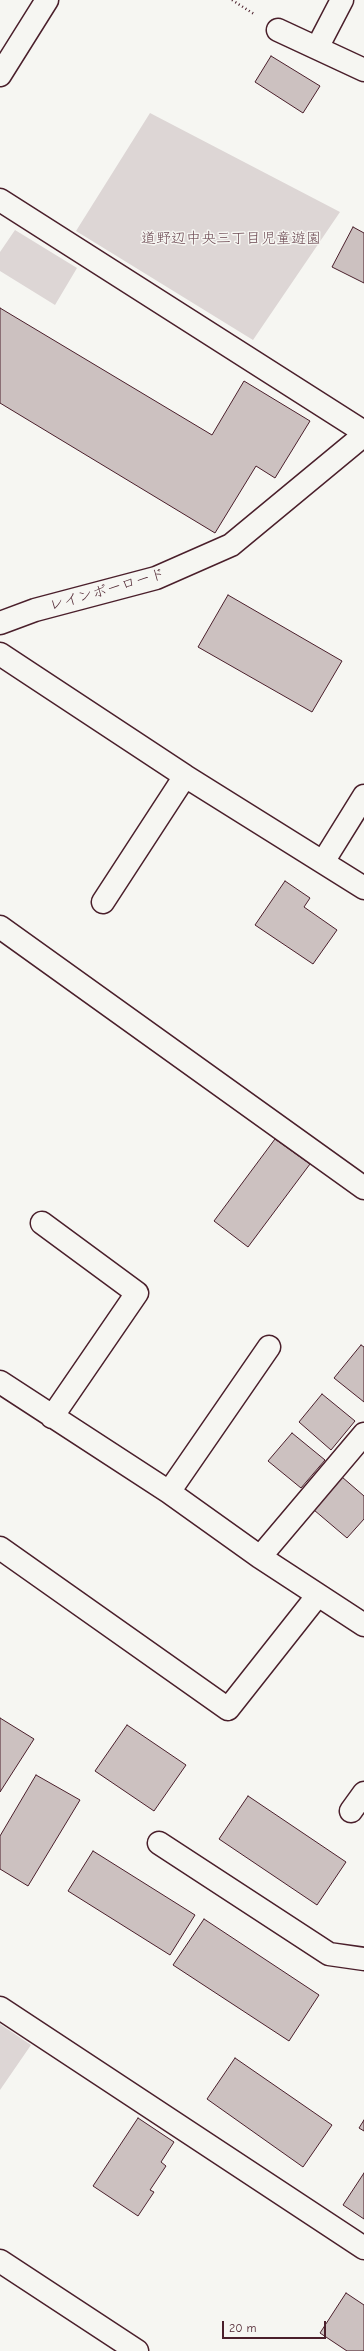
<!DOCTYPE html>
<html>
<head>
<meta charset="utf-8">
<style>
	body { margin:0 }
	#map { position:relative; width:364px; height:2351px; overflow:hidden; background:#f6f6f2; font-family:"Comic Neue",sans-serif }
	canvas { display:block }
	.scale { position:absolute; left:222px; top:2321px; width:104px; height:18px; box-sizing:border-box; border:2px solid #4a1f2b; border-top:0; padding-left:5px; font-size:12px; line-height:14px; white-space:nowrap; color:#4a1f2b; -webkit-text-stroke:3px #f6f6f2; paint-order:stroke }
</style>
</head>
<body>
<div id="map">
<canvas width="364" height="2351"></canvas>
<div class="scale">20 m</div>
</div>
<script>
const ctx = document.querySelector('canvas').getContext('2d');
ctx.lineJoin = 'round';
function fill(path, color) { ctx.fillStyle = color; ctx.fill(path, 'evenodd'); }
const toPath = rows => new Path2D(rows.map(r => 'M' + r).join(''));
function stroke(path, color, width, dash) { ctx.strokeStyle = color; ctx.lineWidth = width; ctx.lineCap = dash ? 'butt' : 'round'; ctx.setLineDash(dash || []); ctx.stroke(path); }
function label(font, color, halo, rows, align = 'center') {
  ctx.font = font + ' "Comic Neue","Klee One",sans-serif'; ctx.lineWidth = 3; ctx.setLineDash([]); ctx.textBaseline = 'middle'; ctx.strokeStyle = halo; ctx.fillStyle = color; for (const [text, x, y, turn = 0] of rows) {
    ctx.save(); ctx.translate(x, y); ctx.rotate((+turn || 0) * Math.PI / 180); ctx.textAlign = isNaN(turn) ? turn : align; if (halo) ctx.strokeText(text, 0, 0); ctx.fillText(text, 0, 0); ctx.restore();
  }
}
const green = toPath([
	[150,113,340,212,253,340,76,231],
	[15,230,77,268,55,305,0,271,0,252],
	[0,2024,31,2045,0,2090]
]);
const building = toPath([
	[271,56,320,86,303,113,255,82,271,56],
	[353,227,364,233,364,283,332,267,353,227],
	[0,308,212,435,244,381,310,421,275,478,256,466,215,533,0,403,0,308],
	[228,595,342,661,312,712,198,647,228,595],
	[285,881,310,898,304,907,337,930,313,964,255,925,285,881],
	[275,1139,310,1164,248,1247,214,1221,275,1139],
	[361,1345,364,1347,364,1402,334,1378,361,1345],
	[322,1394,355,1421,331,1450,299,1422,322,1394],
	[292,1433,325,1460,301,1488,268,1461,292,1433],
	[342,1477,364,1496,364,1519,347,1538,314,1510,342,1477],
	[0,1718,34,1739,0,1792,0,1718],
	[127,1725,186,1765,154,1811,95,1771,127,1725],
	[36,1775,80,1800,28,1886,0,1869,0,1836,36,1775],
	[248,1796,346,1862,317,1905,219,1839,248,1796],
	[93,1851,195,1915,170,1955,68,1891,93,1851],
	[204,1919,319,1995,289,2041,173,1965,204,1919],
	[235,2058,332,2125,303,2167,207,2099,235,2058],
	[138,2118,174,2142,161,2162,166,2166,150,2190,154,2192,138,2216,93,2186,138,2118],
	[364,2120,364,2131,359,2128,364,2120],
	[364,2173,364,2219,343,2205,364,2173],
	[346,2293,364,2305,364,2351,347,2351,320,2333,346,2293]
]);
const path = toPath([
	[232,0,254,14]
]);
const minor = toPath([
	[278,30,364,70],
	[317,48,342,0],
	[0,75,47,0],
	[0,200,364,432],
	[0,623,35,610,156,578,231,545,364,435],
	[0,654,185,776,364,888],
	[323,862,364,796],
	[103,902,185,776],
	[0,927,364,1188],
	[42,1223,137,1293,52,1417],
	[0,1382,169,1492,260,1557,364,1625],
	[169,1492,269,1347],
	[0,1548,228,1709,318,1595],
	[260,1557,364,1434],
	[351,1811,364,1793],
	[159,1843,329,1954,364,1959],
	[0,2008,364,2248],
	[0,2261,137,2351]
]);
const parkNames = [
	["道野辺中央三丁目児童遊園",231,239]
];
const streetNames = [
	["レインボーロード",107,590,-16]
];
fill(green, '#ddd6d5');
fill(building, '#ccc1c0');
stroke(building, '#4a1f2b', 1);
stroke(minor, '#4a1f2b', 25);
stroke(path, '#4a1f2b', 2.5, [1, 3]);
stroke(minor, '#f6f6f2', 22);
label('15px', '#6f4d56', '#f6f6f2', parkNames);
label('15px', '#4a1f2b', '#f6f6f2', streetNames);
</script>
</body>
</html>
